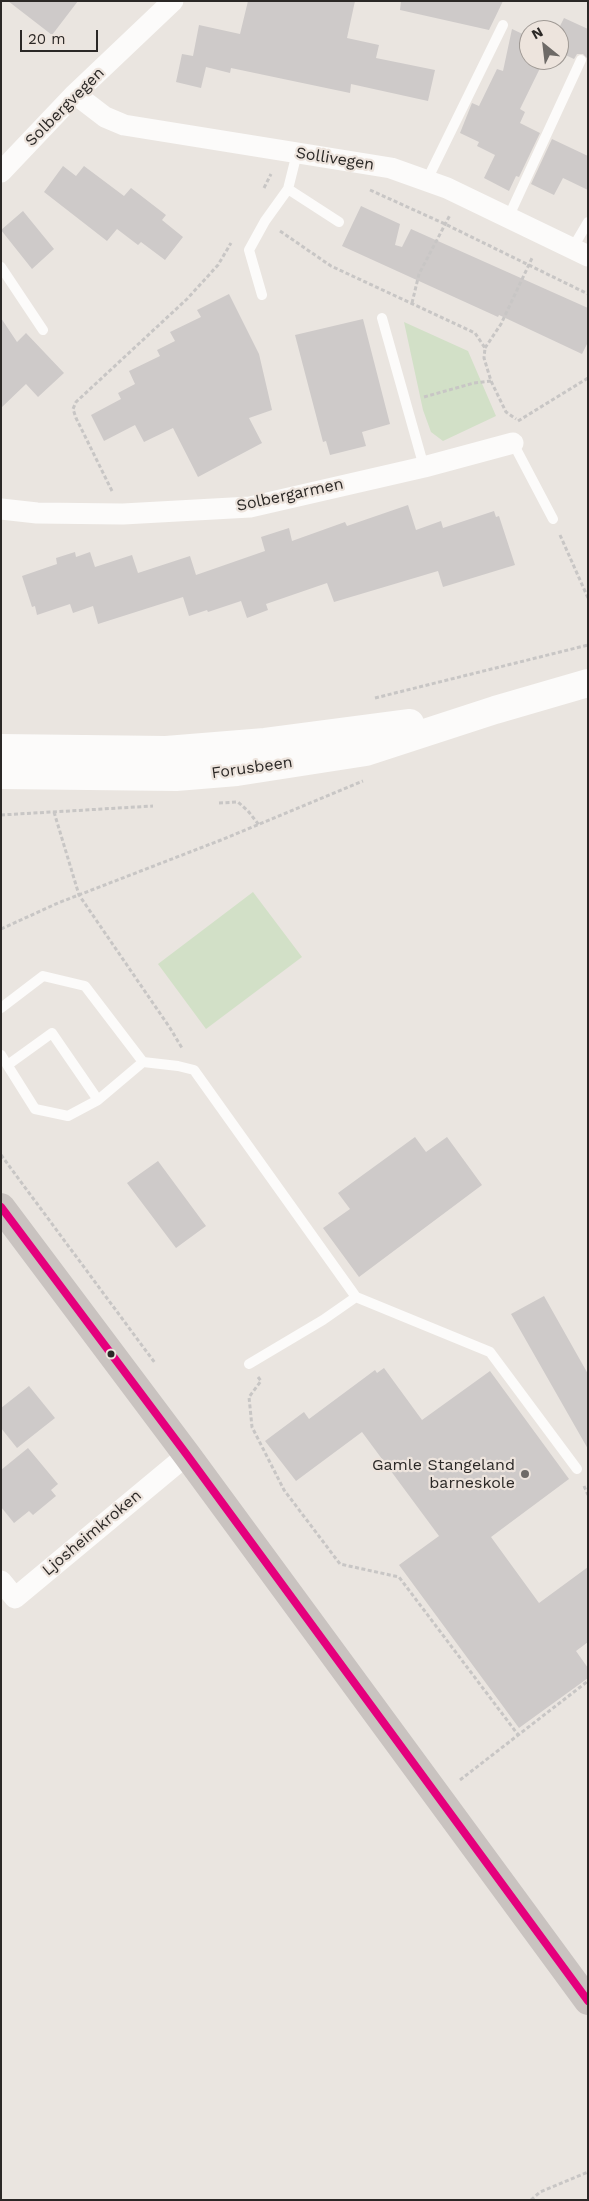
<!DOCTYPE html>
<html>
<head>
<meta charset="utf-8">
<style>
	body { margin:0 }
	#map { position:relative; width:589px; height:2201px; overflow:hidden; background:#eae5e0; font-family:"Work Sans",sans-serif }
	canvas { display:block }
	.frame { position:absolute; inset:0; border:2px solid #2b2826; pointer-events:none }
	.north { position:absolute; left:519px; top:20px; width:50px; height:50px; box-sizing:border-box; background:#ede4dd; border:1px solid #9f9994; border-radius:50%; rotate:331deg; font-size:14px; font-weight:700; line-height:20px; text-align:center; color:#2b2826 }
	.north::after { content:''; display:block; margin:auto; width:18px; height:22px; background:#6e6a67; clip-path:polygon(50% 0,100% 100%,50% 72%,0 100%) }
	.scale { position:absolute; left:20px; top:30px; width:78px; height:22px; box-sizing:border-box; border:2px solid #2b2826; border-top:0; padding-left:6px; font-size:15px; line-height:18px; white-space:nowrap; color:#2b2826; -webkit-text-stroke:4px #ede4dd; paint-order:stroke }
</style>
</head>
<body>
<div id="map">
<canvas width="589" height="2201"></canvas>
<div class="frame"></div>
<div class="north">N</div>
<div class="scale">20 m</div>
</div>
<script>
const ctx = document.querySelector('canvas').getContext('2d');
ctx.lineJoin = 'round';
function fill(path, color) { ctx.fillStyle = color; ctx.fill(path, 'evenodd'); }
const toPath = rows => new Path2D(rows.map(r => 'M' + r).join(''));
function stroke(path, color, width, dash) { ctx.strokeStyle = color; ctx.lineWidth = width; ctx.lineCap = dash ? 'butt' : 'round'; ctx.setLineDash(dash || []); ctx.stroke(path); }
function label(font, color, halo, rows, align = 'center') {
  ctx.font = font + ' "Work Sans",sans-serif'; ctx.lineWidth = 4.5; ctx.setLineDash([]); ctx.textBaseline = 'middle'; ctx.strokeStyle = halo; ctx.fillStyle = color; for (const [text, x, y, turn = 0] of rows) {
    ctx.save(); ctx.translate(x, y); ctx.rotate((+turn || 0) * Math.PI / 180); ctx.textAlign = isNaN(turn) ? turn : align; if (halo) ctx.strokeText(text, 0, 0); ctx.fillText(text, 0, 0); ctx.restore();
  }
}
const green = toPath([
	[404,322,468,351,496,416,443,441,431,432,423,410],
	[253,892,302,957,206,1029,158,964]
]);
const building = toPath([
	[8,1,78,1,52,35],
	[248,1,355,1,347,38,379,45,376,58,435,70,428,101,351,84,350,93,231,68,230,73,206,67,201,88,176,82,182,54,193,56,199,25,240,34],
	[401,1,503,1,489,30,400,10],
	[564,18,588,29,588,59,583,54,577,54,574,59,559,52,558,30],
	[512,29,529,37,529,60,544,60,520,109,525,112,520,123,540,133,519,177,516,176,509,191,484,178,495,155,477,146,479,142,460,133,472,103,479,106,497,69,503,71],
	[552,139,588,156,588,190,563,178,554,195,531,184],
	[63,166,76,176,84,166,124,196,131,188,166,215,162,220,183,237,165,260,141,242,138,245,117,229,107,241,44,192],
	[361,206,400,224,395,245,402,247,411,229,588,308,588,342,582,354,499,315,498,317,342,246],
	[23,211,54,249,32,269,1,230],
	[229,294,259,354,272,410,249,418,262,443,198,477,173,428,144,442,135,425,104,441,91,415,121,399,118,393,135,384,129,371,160,356,157,350,175,341,170,332,201,317,197,310],
	[1,318,17,342,26,333,64,373,38,397,26,384,1,408],
	[363,319,390,424,362,432,366,446,330,455,326,441,323,442,295,335],
	[408,505,416,530,441,521,443,528,494,511,496,517,499,516,515,565,443,587,438,571,334,602,327,583,266,604,268,610,247,618,241,601,208,612,207,610,189,616,183,597,98,624,93,606,73,613,70,604,37,615,35,606,32,607,22,576,57,564,56,558,75,552,76,557,90,552,95,567,132,555,138,573,190,556,196,575,265,551,261,537,289,528,292,541,345,522,347,526],
	[415,1137,426,1152,447,1137,482,1185,359,1277,323,1228,350,1209,338,1193],
	[158,1161,206,1226,176,1248,127,1183],
	[544,1296,588,1374,588,1449,511,1314],
	[384,1368,422,1420,490,1371,569,1479,491,1537,539,1603,588,1567,588,1642,576,1651,588,1668,588,1678,519,1728,399,1565,439,1536,362,1432,296,1481,265,1441,304,1412,309,1419,375,1370,377,1373],
	[29,1386,55,1418,17,1448,1,1428,1,1408],
	[28,1448,58,1484,51,1490,56,1496,33,1515,29,1511,14,1523,1,1507,1,1470]
]);
const path = toPath([
	[264,188,271,174],
	[370,190,445,224,588,294],
	[280,231,331,266,475,333,485,348,484,358,491,381,506,412,516,419],
	[412,303,419,274,450,215],
	[485,348,501,324,533,256],
	[424,397,474,383,491,381],
	[518,421,588,378],
	[112,491,76,418,73,409,76,402,187,299,218,265,231,243],
	[560,535,588,598],
	[375,698,588,645],
	[219,803,238,802,248,811,259,825],
	[54,812,79,895,170,1028,182,1048],
	[1,815,153,806],
	[1,929,58,903,221,840,363,781],
	[1,1155,155,1363],
	[258,1377,261,1381,249,1397,252,1427,284,1490,340,1564,399,1577,519,1736],
	[584,1486,588,1495],
	[460,1780,588,1681],
	[531,2200,540,2192,588,2172]
]);
const lane = toPath([
	[297,153,288,189,339,222],
	[426,182,503,25],
	[508,218,581,60],
	[572,249,588,222],
	[1,267,43,330],
	[262,295,249,250,265,221,288,189],
	[382,318,424,467],
	[513,443,553,519],
	[1,1008,43,976,85,986,143,1062,178,1066,194,1070,356,1297,323,1320,249,1364],
	[1,1055,35,1109,68,1116,98,1100,143,1062],
	[9,1064,52,1033,98,1100],
	[356,1297,490,1352,577,1469]
]);
const street = toPath([
	[75,94,105,117,124,125,391,168,447,188,588,256],
	[1,172,75,94,173,1],
	[1,509,37,513,123,514,250,507,424,467,513,443],
	[1,1581,15,1598,187,1455]
]);
const secondary = toPath([
	[1,748,166,750,265,742,410,723],
	[1,775,176,777,237,772,366,752,495,710,588,683]
]);
const primary = toPath([
	[1,1207,187,1455,588,2001]
]);
const bus1 = toPath([
	[1,1207,187,1455,588,2001]
]);
const markers = [
	[111,1354,4.5,"#2b2826"],
	[525,1474,5,"#6e6a67"]
];
const streetNames = [
	["Solbergvegen",65,107,-45],
	["Sollivegen",335,159,9],
	["Solbergarmen",290,495,-12],
	["Forusbeen",252,768,-8],
	["Ljosheimkroken",92,1533,-40]
];
const poiNames = [
	["Gamle Stangeland",515,1465],
	["barneskole",515,1483]
];
fill(green, '#d2e0c7');
fill(building, '#cecac9');
stroke(path, '#c8c6c5', 3, [4, 2.5]);
stroke(lane, '#fcfbfa', 10);
stroke(street, '#fcfbfa', 21);
stroke(secondary, '#fcfbfa', 28);
stroke(primary, '#c9c3c0', 28);
stroke(bus1, '#e5007d', 8);
for (const [x, y, r, color] of markers) { const dot = new Path2D(); dot.arc(x, y, r, 0, 2 * Math.PI); ctx.fillStyle = color; ctx.fill(dot); stroke(dot, '#ede4dd', 2); }
label('16px', '#2b2826', '#ede4dd', streetNames);
label('16px', '#2b2826', '#ede4dd', poiNames, 'right');
</script>
</body>
</html>
